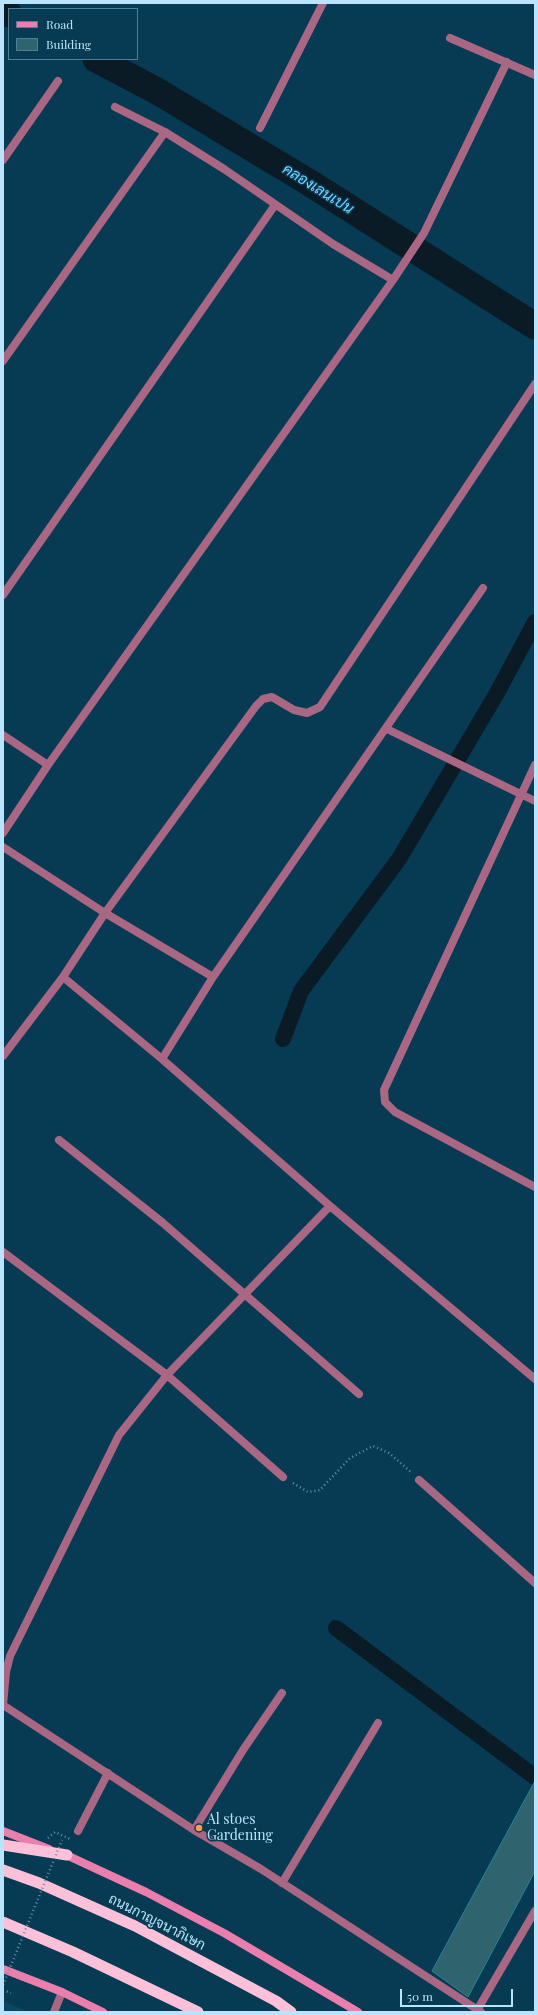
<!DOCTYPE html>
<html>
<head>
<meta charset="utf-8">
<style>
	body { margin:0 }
	#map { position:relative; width:538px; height:2015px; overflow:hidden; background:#063b53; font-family:"Playfair Display",serif }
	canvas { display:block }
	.frame { position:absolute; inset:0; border:4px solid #bae4fc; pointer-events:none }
	.legend { position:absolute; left:8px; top:8px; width:130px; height:52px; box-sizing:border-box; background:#063b53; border:1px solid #4e7f97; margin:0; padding:5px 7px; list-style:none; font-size:12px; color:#bae4fc }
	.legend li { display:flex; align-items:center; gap:8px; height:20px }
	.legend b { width:20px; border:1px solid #4e7f97 }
	.scale { position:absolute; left:400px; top:1989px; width:113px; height:18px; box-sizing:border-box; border:2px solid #bae4fc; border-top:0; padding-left:5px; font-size:12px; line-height:14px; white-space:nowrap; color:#bae4fc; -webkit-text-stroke:3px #063b53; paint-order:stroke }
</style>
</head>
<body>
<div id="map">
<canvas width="538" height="2015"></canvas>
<div class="frame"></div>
<ul class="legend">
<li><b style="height:5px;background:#ea7fae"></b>Road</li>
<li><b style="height:11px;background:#2f646f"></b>Building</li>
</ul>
<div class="scale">50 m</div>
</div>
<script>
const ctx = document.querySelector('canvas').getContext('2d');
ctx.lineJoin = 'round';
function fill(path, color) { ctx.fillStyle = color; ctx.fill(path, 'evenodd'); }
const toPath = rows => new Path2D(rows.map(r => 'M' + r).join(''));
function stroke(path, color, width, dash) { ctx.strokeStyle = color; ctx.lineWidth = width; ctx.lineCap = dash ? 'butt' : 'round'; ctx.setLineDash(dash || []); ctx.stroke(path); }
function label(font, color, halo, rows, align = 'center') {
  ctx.font = font + ' "Playfair Display",Sarabun,serif'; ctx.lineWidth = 3; ctx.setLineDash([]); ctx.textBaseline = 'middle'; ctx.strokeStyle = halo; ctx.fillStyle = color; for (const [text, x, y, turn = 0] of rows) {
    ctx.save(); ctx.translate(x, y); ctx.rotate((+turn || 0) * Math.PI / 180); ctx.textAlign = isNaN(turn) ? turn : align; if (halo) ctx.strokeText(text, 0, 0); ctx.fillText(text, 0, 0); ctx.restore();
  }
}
const built = toPath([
	[3,2001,29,2012,3,2012]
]);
const canal = toPath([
	[283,1039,301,991,399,859,497,693,535,622],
	[336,1628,535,1777]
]);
const river = toPath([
	[3,11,9,14],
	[96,59,157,91,310,183,535,326]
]);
const building = toPath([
	[535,1781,535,1871,468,1997,432,1971,535,1781]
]);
const path = toPath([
	[293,1483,308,1492,320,1490,350,1458,373,1446,389,1453,412,1473],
	[48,1838,55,1832,70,1839],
	[3,1990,11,1993]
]);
const service = toPath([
	[54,2012,62,1992]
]);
const minor = toPath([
	[450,38,535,75],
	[115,107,165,132,224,169,333,244,393,280],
	[260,128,323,3],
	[3,160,58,81],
	[3,361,165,132],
	[3,595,275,205],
	[387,729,535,801],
	[3,735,48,765],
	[535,765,384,1090,385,1102,395,1112,535,1187],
	[3,833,48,765,393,280,424,233,507,62],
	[3,847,105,913,213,977],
	[63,977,162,1059,330,1206,535,1379],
	[3,1056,63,977,105,913,256,706,263,699,272,697,294,710,307,713,320,707,535,384],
	[162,1059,213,977,483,588],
	[59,1140,163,1223,359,1394],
	[3,1252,167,1375,283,1477],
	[419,1480,535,1583],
	[3,1705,6,1672,10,1656,119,1435,167,1375,330,1206],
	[3,1705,194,1830,261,1869,481,2012],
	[194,1830,243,1750,282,1693],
	[78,1831,108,1773],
	[282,1883,378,1723],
	[476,2012,535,1911]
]);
const secondary = toPath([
	[3,1831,49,1849],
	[62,1853,146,1892,224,1933,358,2012],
	[3,1969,62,1992,103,2012]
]);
const trunk = toPath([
	[3,1845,67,1855],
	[3,1870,39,1883,135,1926,276,2001,291,2012],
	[3,1922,73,1952,198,2012]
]);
const pathBridge = toPath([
	[3,1985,62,1840]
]);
const markers = [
	[199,1828,4,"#fe9c57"]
];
const poiNames = [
	["Al stoes",207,1820],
	["Gardening",207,1836]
];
const streetNames = [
	["ถนนกาญจนาภิเษก",157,1922,27]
];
const waterNames = [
	["คลองเลนเปน",318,189,32]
];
fill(built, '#0c4761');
stroke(canal, '#0a1b25', 16);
stroke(river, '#0a1b25', 27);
fill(building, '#2f646f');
stroke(building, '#288597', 1);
stroke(path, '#6292aa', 2.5, [1, 3]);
stroke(service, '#aa6783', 8);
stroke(minor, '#aa6783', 8);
stroke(secondary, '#ea7fae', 8);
stroke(trunk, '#fcc1d8', 11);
stroke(pathBridge, '#6292aa', 2.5, [1, 3]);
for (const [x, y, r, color] of markers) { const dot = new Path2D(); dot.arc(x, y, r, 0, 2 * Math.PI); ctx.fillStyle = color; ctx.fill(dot); stroke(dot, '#063b53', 1.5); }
label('14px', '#bae4fc', '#063b53', poiNames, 'left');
label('14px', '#bae4fc', '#063b53', streetNames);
label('italic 15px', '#7ad0fe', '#063b53', waterNames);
</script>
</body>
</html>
